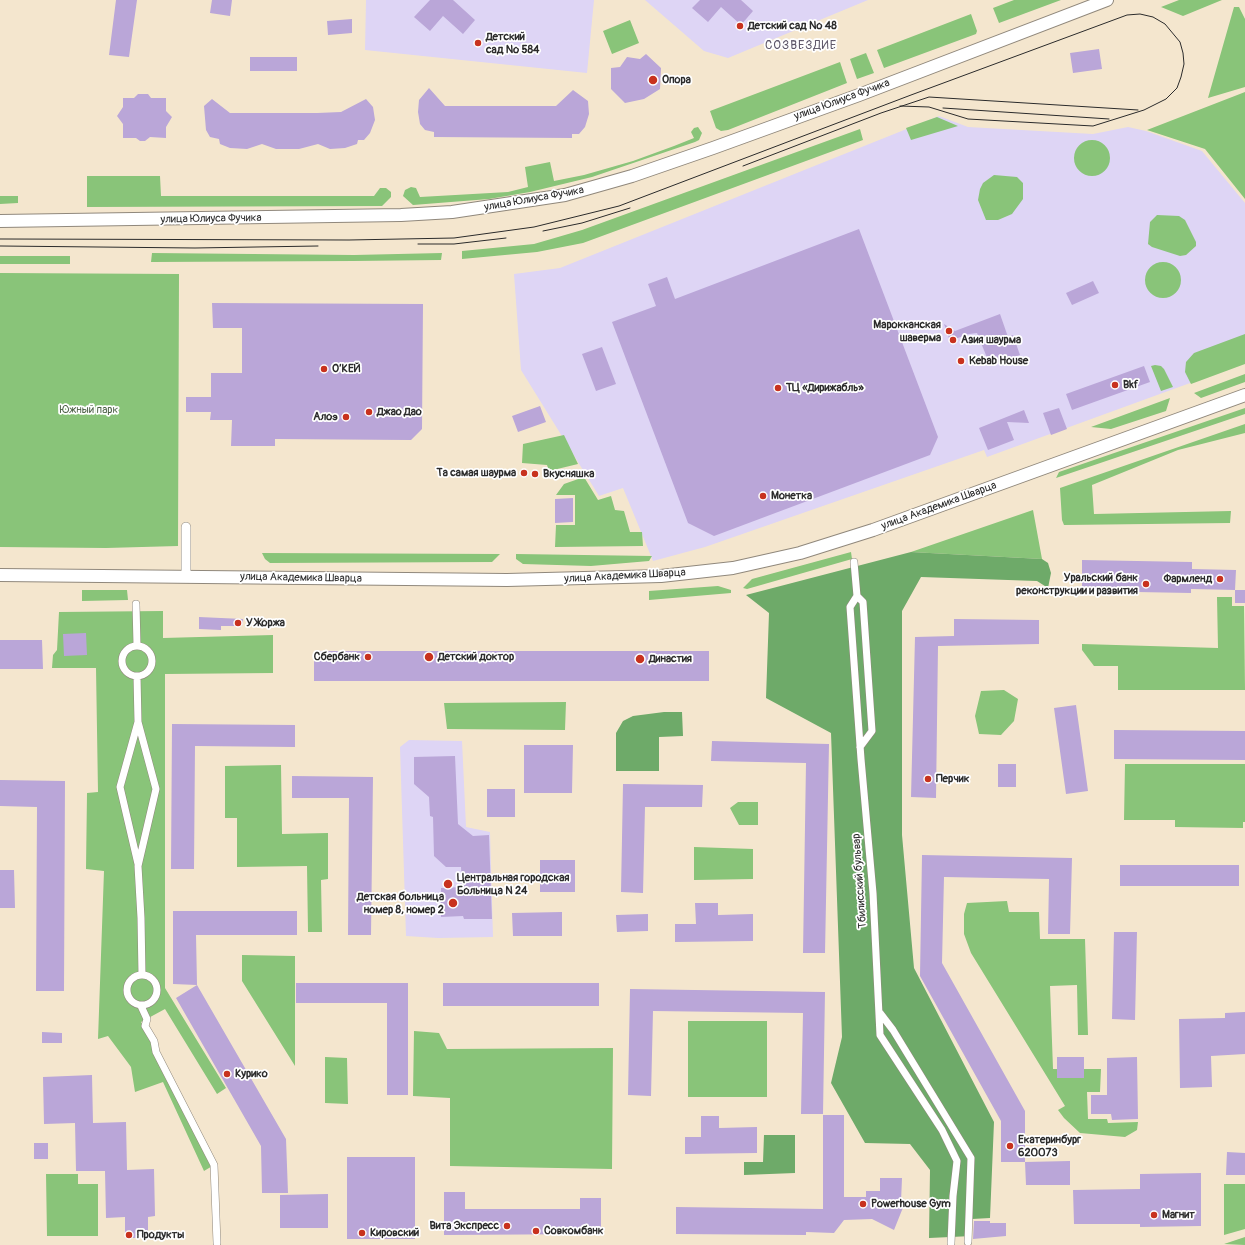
<!DOCTYPE html>
<html>
<head>
<meta charset="utf-8">
<style>
	body { margin:0 }
	canvas { display:block; background:#f4e6ce }
</style>
</head>
<body>
<canvas width="1245" height="1245"></canvas>
<script>
const ctx = document.querySelector('canvas').getContext('2d');
ctx.lineJoin = 'round';
function fill(path, color) { ctx.fillStyle = color; ctx.fill(path, 'evenodd'); }
const toPath = rows => new Path2D(rows.map(r => 'M' + r).join(''));
function stroke(path, color, width, dash) { ctx.strokeStyle = color; ctx.lineWidth = width; ctx.lineCap = dash ? 'butt' : 'round'; ctx.setLineDash(dash || []); ctx.stroke(path); }
function label(font, color, halo, rows, align = 'center') {
  ctx.font = font + ' Pangolin,sans-serif'; ctx.lineWidth = 3.5; ctx.setLineDash([]); ctx.textBaseline = 'middle'; ctx.strokeStyle = halo; ctx.fillStyle = color; for (const [text, x, y, turn = 0] of rows) {
    ctx.save(); ctx.translate(x, y); ctx.rotate((+turn || 0) * Math.PI / 180); ctx.textAlign = isNaN(turn) ? turn : align; if (halo) ctx.strokeText(text, 0, 0); ctx.fillText(text, 0, 0); ctx.restore();
  }
}
const built = toPath([
	[366,0,594,0,587,73,365,50],
	[645,0,868,0,728,58,704,51],
	[939,116,968,127,1093,134,1128,127,1146,131,1202,151,1245,203,1245,363,987,457,984,450,705,547,653,561,623,488,599,496,521,370,514,274,560,268],
	[409,740,462,741,466,827,490,832,493,937,438,938,406,936,400,747]
]);
const green = toPath([
	[1014,0,1061,0,999,23,993,8],
	[1179,0,1222,0,1183,16,1161,7],
	[1234,7,1239,7,1245,19,1245,87,1208,98],
	[971,14,977,31,976,34,884,68,877,50],
	[630,20,639,43,612,54,603,31],
	[866,53,874,73,857,79,850,59],
	[840,62,847,83,728,130,721,131,716,128,710,111],
	[1245,92,1245,199,1205,149,1147,130],
	[937,117,958,126,911,140,906,128],
	[698,127,702,133,699,140,695,142,592,177,530,192,489,199,413,205,403,196,405,190,411,187,416,188,420,197,508,192,528,187,525,167,550,162,554,181,584,175,633,161,674,146,694,138,691,132,694,128],
	[860,129,863,140,583,243,537,252,462,259,462,251,534,244,582,230],
	'1074 158a18 18 0 1 1 36 0a18 18 0 1 1-36 0Z',
	[994,175,1017,177,1023,183,1023,199,1012,214,998,220,986,220,978,200,980,189,983,183],
	[87,176,160,176,161,196,374,196,380,188,386,188,391,192,391,197,382,206,87,207],
	[0,196,18,196,18,203,0,204],
	[1157,215,1179,216,1185,220,1196,242,1196,246,1186,255,1180,256,1152,247,1148,244,1150,222],
	[152,253,354,255,442,253,441,260,353,261,151,262],
	[0,256,70,256,70,264,0,264],
	'1145 280a18 18 0 1 1 36 0a18 18 0 1 1-36 0Z',
	[0,273,179,274,178,546,106,548,0,547],
	[1245,334,1245,364,1191,384,1185,372,1186,362,1194,353],
	[1155,365,1161,366,1164,369,1173,387,1161,391,1151,366],
	[1245,374,1245,382,1201,398,1194,393],
	[1170,398,1166,411,1111,429,1091,427],
	[1245,408,1245,414,1056,478,1059,472],
	[1245,424,1245,433,1178,450,1092,485,1094,514,1231,511,1230,523,1064,525,1062,520,1060,488],
	[564,435,578,464,549,471,547,465,522,463,523,444],
	[584,477,598,500,611,496,615,510,624,511,630,532,642,532,643,546,555,547,556,525,575,525,575,495,556,495,564,484],
	[1033,510,1042,559,911,552],
	[851,552,852,559,747,589,743,588,752,579],
	[262,553,500,554,492,562,270,563,265,559],
	[516,554,652,556,649,561,591,566,523,564,516,559],
	[718,586,731,590,731,593,649,600,649,591],
	[82,590,127,590,128,600,82,601],
	[1217,597,1232,597,1232,606,1244,606,1245,690,1118,690,1118,666,1094,666,1082,650,1082,644,1218,648],
	[163,611,163,638,273,635,273,673,165,674,165,988,226,1088,217,1094,165,1009,141,1022,214,1165,204,1171,163,1082,135,1092,131,1067,108,1036,98,1039,104,871,86,869,87,793,98,792,96,668,52,668,53,655,57,650,59,612],
	[1004,690,1018,699,1014,721,1001,735,979,734,975,716,981,691],
	[566,702,565,730,447,729,444,703],
	[1125,764,1245,764,1245,822,1243,822,1243,828,1175,827,1175,820,1124,820],
	[281,765,282,834,328,833,328,879,321,880,322,932,308,932,307,866,237,867,237,818,225,818,225,766],
	[738,802,758,802,758,825,739,825,730,808],
	[694,847,753,849,753,879,694,880],
	[1007,901,1009,912,1039,912,1040,939,1085,939,1088,1035,1078,1035,1077,985,1050,986,1053,1069,1101,1069,1100,1092,1087,1092,1088,1119,1107,1119,1108,1123,1138,1122,1137,1130,1125,1137,1080,1133,1064,1118,1058,1110,1065,1106,971,953,964,934,964,914,967,903],
	[242,955,295,956,295,1066,242,981],
	[688,1021,767,1021,767,1097,688,1097],
	[414,1031,439,1033,447,1049,613,1048,612,1169,450,1166,450,1098,413,1096],
	[325,1057,347,1058,348,1104,325,1103],
	[46,1174,78,1174,78,1184,98,1184,98,1236,47,1236],
	[1224,1184,1245,1184,1245,1229,1224,1235],
	[1245,1237,1245,1245,1224,1244]
]);
const forest = toPath([
	[911,552,1042,559,1048,563,1051,573,1048,588,1037,581,921,577,902,611,902,835,914,968,994,1122,990,1218,972,1219,972,1236,929,1238,930,1170,910,1144,865,1143,831,1083,842,1037,831,733,766,698,769,613,746,595],
	[664,712,682,712,683,736,659,737,659,771,616,771,616,733,623,721,633,716],
	[764,1135,795,1135,795,1173,744,1175,744,1162,763,1162]
]);
const building = toPath([
	[116,0,137,0,129,57,109,55],
	[212,0,232,0,230,16,210,13],
	[430,0,453,0,475,20,463,34,443,16,430,31,414,17],
	[700,0,741,0,753,11,741,25,721,7,708,22,692,8],
	[352,19,352,33,328,35,327,21],
	[1099,49,1102,69,1073,73,1070,53],
	[646,54,661,68,660,89,644,99,625,103,611,89,611,68,620,67,627,57,640,59],
	[250,57,297,57,297,71,250,71],
	[429,88,445,106,556,106,573,90,588,101,589,114,585,127,579,134,572,134,572,138,434,137,434,132,425,130,420,124,418,112,419,100],
	[138,94,148,94,151,98,166,98,166,111,172,117,166,127,166,138,150,137,145,141,140,141,136,138,123,138,123,124,117,116,123,107,123,98,134,98],
	[212,99,230,113,317,113,341,112,366,99,373,107,375,120,370,133,364,140,358,140,357,144,345,148,330,149,318,144,299,149,276,149,262,144,247,149,230,148,220,144,219,139,210,137,206,130,204,106],
	[859,229,938,437,930,455,714,536,688,523,612,322,656,306,648,284,667,277,675,299],
	[1093,281,1099,293,1072,305,1066,293],
	[212,303,423,304,422,429,411,440,275,439,275,446,231,446,232,420,210,420,211,412,186,412,186,397,211,397,211,373,242,373,242,328,213,328],
	[1000,314,1008,337,1013,335,1020,355,990,365,977,333,962,335,963,336,950,341,944,324,955,331],
	[602,347,616,384,596,391,582,354],
	[1144,366,1150,382,1072,410,1066,394],
	[540,406,546,422,518,432,512,416],
	[1059,408,1067,429,1051,435,1043,413],
	[1024,410,1029,423,1007,422,1014,440,988,450,979,428],
	[573,498,573,522,555,523,555,499],
	[1082,560,1192,562,1192,569,1236,570,1235,590,1191,589,1191,593,1082,591],
	[1235,590,1245,590,1245,603,1235,603],
	[199,617,243,619,242,626,221,626,221,630,199,629],
	[954,619,1039,620,1039,644,938,646,936,798,911,797,915,637,954,636],
	[86,633,87,655,64,656,63,634],
	[0,640,42,640,43,669,0,669],
	[314,651,709,651,709,681,314,681],
	[1076,705,1088,791,1066,794,1054,708],
	[172,724,295,725,295,747,195,746,194,869,171,869],
	[1114,730,1245,731,1245,760,1114,759],
	[712,741,829,744,825,953,803,953,806,763,711,761],
	[524,745,573,745,572,793,524,793],
	[455,756,458,824,473,836,489,835,492,919,464,919,463,916,441,917,441,888,462,887,461,867,446,867,434,856,433,817,430,816,429,797,414,784,414,757],
	[998,764,1016,764,1016,787,998,787],
	[292,776,373,777,371,935,348,935,349,798,292,798],
	[0,780,65,781,64,991,36,991,37,807,0,806],
	[623,784,703,785,702,807,645,807,643,893,621,892],
	[487,789,515,789,515,817,487,817],
	[922,855,1072,858,1070,934,1048,934,1049,879,944,877,942,963,1025,1111,1025,1162,1001,1162,1001,1121,920,976],
	[540,860,575,860,575,892,540,892],
	[1120,865,1239,865,1239,886,1120,886],
	[0,870,14,870,15,908,0,908],
	[695,903,718,903,718,915,753,914,753,941,675,942,675,924,696,924],
	[173,911,297,911,297,935,196,935,197,985,173,984],
	[562,912,562,936,513,936,512,913],
	[648,914,648,931,617,932,616,915],
	[1114,932,1137,932,1135,1020,1112,1019],
	[296,983,408,983,408,1095,387,1095,387,1003,296,1003],
	[443,983,599,983,599,1006,443,1006],
	[197,985,286,1139,288,1193,262,1193,261,1146,176,998],
	[630,989,825,992,823,1114,801,1114,803,1013,653,1011,651,1096,628,1095],
	[1245,1012,1245,1054,1211,1056,1212,1087,1180,1088,1179,1019,1225,1018,1225,1013],
	[42,1032,62,1033,62,1043,42,1043],
	[1057,1057,1084,1057,1084,1078,1057,1078],
	[1137,1057,1138,1119,1112,1120,1111,1114,1091,1114,1091,1095,1107,1095,1107,1058],
	[92,1075,93,1123,126,1122,127,1170,154,1169,155,1216,148,1217,148,1238,125,1238,125,1217,106,1218,105,1171,76,1171,75,1123,44,1124,43,1077],
	[823,1115,844,1115,844,1197,866,1197,866,1191,880,1191,880,1178,902,1178,901,1202,904,1205,894,1230,872,1219,844,1220,834,1233,806,1232,806,1235,676,1234,676,1207,823,1209],
	[701,1116,719,1116,719,1128,757,1127,757,1153,685,1154,685,1137,701,1137],
	[34,1143,48,1143,48,1159,34,1159],
	[1227,1152,1245,1153,1245,1175,1226,1175],
	[347,1157,415,1157,415,1239,347,1239],
	[1070,1161,1070,1185,1026,1185,1025,1162],
	[1201,1173,1201,1226,1140,1227,1140,1224,1074,1224,1073,1190,1140,1189,1140,1174],
	[444,1192,465,1192,465,1209,580,1209,580,1198,601,1198,601,1234,444,1235],
	[328,1194,328,1228,280,1228,280,1195],
	[974,1221,990,1221,990,1223,1006,1223,1006,1236,973,1239]
]);
const pedestrian = toPath([
	[854,562,857,596,850,607,861,759,873,893,880,1035,942,1130,957,1161,953,1196,951,1243],
	[857,596,863,602,872,731,860,747],
	[136,604,137,645],
	'122 661a15 15 0 1 1 30 0a15 15 0 1 1-30 0Z',
	[137,676,138,722,156,789,138,866,141,918,142,975],
	[138,864,120,787,138,722],
	'127 990a15 15 0 1 1 30 0a15 15 0 1 1-30 0Z',
	[141,1006,147,1019,145,1026,154,1041,156,1052,214,1165,217,1243],
	[880,1013,893,1030,971,1158,968,1242]
]);
const minor = toPath([
	[186,527,186,577]
]);
const tertiary = toPath([
	[0,221,401,215,452,212,565,195,632,176,713,148,859,95,1107,0],
	[0,575,507,580,661,576,733,568,800,553,873,530,1245,395]
]);
const tram = toPath([
	[943,108,1109,119],
	[743,166,881,113,929,97,1138,110],
	[543,231,582,223,630,208],
	[0,239,349,240,454,238,534,227,619,206,911,95,1127,15,1140,14,1153,17,1165,24,1180,42,1183,53,1184,64,1181,77,1177,88,1166,99,1144,110,1093,126,968,119,929,107,900,106],
	[418,244,454,244,506,238],
	[0,246,195,248,318,246]
]);
const markers = [
	[740,26,4,"#c8321e"],
	[478,43,4,"#c8321e"],
	[653,80,5,"#c8321e"],
	[949,331,4,"#c8321e"],
	[953,340,4,"#c8321e"],
	[961,361,4,"#c8321e"],
	[324,369,4,"#c8321e"],
	[1115,385,4,"#c8321e"],
	[778,388,4,"#c8321e"],
	[369,412,4,"#c8321e"],
	[346,417,4,"#c8321e"],
	[524,473,4,"#c8321e"],
	[535,474,4,"#c8321e"],
	[763,496,4,"#c8321e"],
	[1220,579,4,"#c8321e"],
	[1146,584,4,"#c8321e"],
	[238,623,4,"#c8321e"],
	[368,657,4,"#c8321e"],
	[429,657,5,"#c8321e"],
	[640,659,5,"#c8321e"],
	[928,779,4,"#c8321e"],
	[448,884,5,"#c8321e"],
	[453,903,5,"#c8321e"],
	[227,1074,4,"#c8321e"],
	[1010,1146,4,"#c8321e"],
	[863,1204,4,"#c8321e"],
	[1154,1215,4,"#c8321e"],
	[507,1226,4,"#c8321e"],
	[536,1231,4,"#c8321e"],
	[362,1233,4,"#c8321e"],
	[129,1235,4,"#c8321e"]
];
const poiNames = [
	["Детский сад № 48",748,26],
	["Детский",486,37],
	["сад № 584",486,50],
	["Опора",662,80],
	["Марокканская",941,325,"right"],
	["шаверма",941,338,"right"],
	["Азия шаурма",961,340],
	["Kebab House",969,361],
	["О’КЕЙ",332,369],
	["Bkf",1123,385],
	["ТЦ «Дирижабль»",786,388],
	["Джао Дао",377,412],
	["Алоэ",338,417,"right"],
	["Та самая шаурма",516,473,"right"],
	["Вкусняшка",543,474],
	["Монетка",771,496],
	["Уральский банк",1138,578,"right"],
	["реконструкции и развития",1138,591,"right"],
	["Фармленд",1212,579,"right"],
	["У Жоржа",246,623],
	["Сбербанк",360,657,"right"],
	["Детский доктор",438,657],
	["Династия",649,659],
	["Перчик",936,779],
	["Центральная городская",457,878],
	["Больница N 24",457,891],
	["Детская больница",444,897,"right"],
	["номер 8, номер 2",444,910,"right"],
	["Курико",235,1074],
	["Екатеринбург",1018,1140],
	["620073",1018,1153],
	["Powerhouse Gym",871,1204],
	["Магнит",1162,1215],
	["Вита Экспресс",499,1226,"right"],
	["Совкомбанк",544,1231],
	["Кировский",370,1233],
	["Продукты",137,1235]
];
const streetNames = [
	["улица Юлиуса Фучика",842,100,-20],
	["улица Юлиуса Фучика",534,199,-10],
	["улица Юлиуса Фучика",211,219,-1],
	["улица Академика Шварца",939,506,-20],
	["улица Академика Шварца",625,576,-3],
	["улица Академика Шварца",301,578,1],
	["Тбилисский бульвар",860,881,-94]
];
const parkNames = [
	["Южный парк",89,410]
];
const neighbourhoodNames = [
	["СОЗВЕЗДИЕ",801,46]
];
fill(built, '#ded5f5');
fill(green, '#89c479');
fill(forest, '#6eaa69');
fill(building, '#baa6d8');
stroke(pedestrian, '#90887c', 8);
stroke(minor, '#90887c', 10);
stroke(tertiary, '#90887c', 14);
stroke(pedestrian, '#fff', 7);
stroke(minor, '#fff', 9);
stroke(tertiary, '#fff', 12);
stroke(tram, '#2b2b2b', 1);
for (const [x, y, r, color] of markers) { const dot = new Path2D(); dot.arc(x, y, r, 0, 2 * Math.PI); ctx.fillStyle = color; ctx.fill(dot); stroke(dot, '#fff', 1.5); }
label('bold 11px', '#2b2b2b', '#fff', poiNames, 'left');
label('11px', '#2b2b2b', '#fff', streetNames);
label('11px', '#4c6146', '#fff', parkNames);
ctx.letterSpacing = '1px';
label('12px', '#5d5668', '#fff', neighbourhoodNames);
ctx.letterSpacing = '0px';
</script>
</body>
</html>
